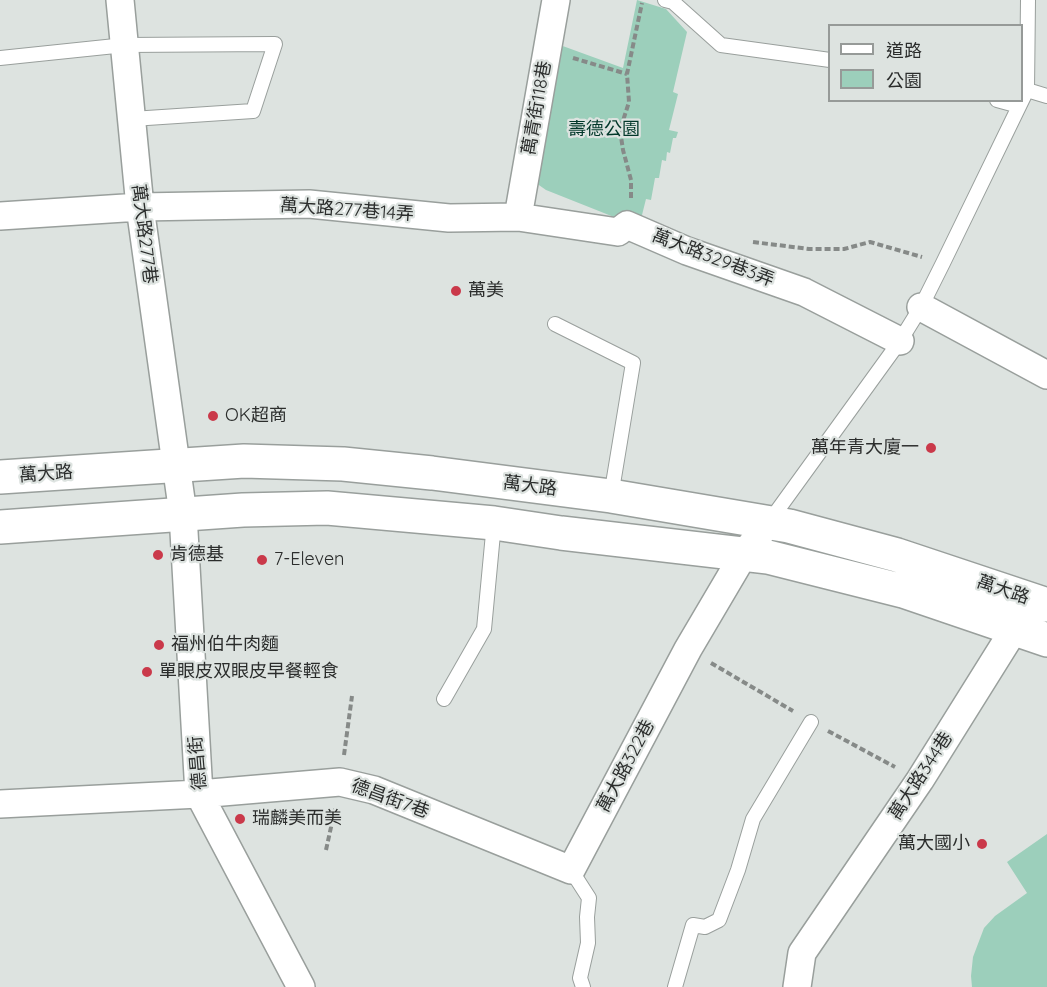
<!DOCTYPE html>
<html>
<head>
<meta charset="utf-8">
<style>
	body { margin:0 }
	#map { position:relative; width:1047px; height:987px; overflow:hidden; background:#dde3e0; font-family:Quicksand,"Noto Sans TC",sans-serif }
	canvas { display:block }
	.legend { position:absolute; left:828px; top:24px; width:195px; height:78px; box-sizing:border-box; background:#dde3e0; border:2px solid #969a98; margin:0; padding:8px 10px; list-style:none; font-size:18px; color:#2b2d2c }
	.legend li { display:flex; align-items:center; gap:12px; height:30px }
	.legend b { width:30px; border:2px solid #969a98 }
</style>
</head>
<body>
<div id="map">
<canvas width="1047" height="987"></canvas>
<ul class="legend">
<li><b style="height:8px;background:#fff"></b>道路</li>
<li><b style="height:16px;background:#9ccfbb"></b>公園</li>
</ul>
</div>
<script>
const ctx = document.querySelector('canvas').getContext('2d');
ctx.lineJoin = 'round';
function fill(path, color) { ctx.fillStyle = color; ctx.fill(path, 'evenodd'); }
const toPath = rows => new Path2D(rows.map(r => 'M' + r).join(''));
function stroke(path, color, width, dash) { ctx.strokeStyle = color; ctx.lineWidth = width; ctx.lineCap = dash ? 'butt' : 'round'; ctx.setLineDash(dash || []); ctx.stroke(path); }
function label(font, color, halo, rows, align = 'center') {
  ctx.font = font + ' Quicksand,"Noto Sans TC",sans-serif'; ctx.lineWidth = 4.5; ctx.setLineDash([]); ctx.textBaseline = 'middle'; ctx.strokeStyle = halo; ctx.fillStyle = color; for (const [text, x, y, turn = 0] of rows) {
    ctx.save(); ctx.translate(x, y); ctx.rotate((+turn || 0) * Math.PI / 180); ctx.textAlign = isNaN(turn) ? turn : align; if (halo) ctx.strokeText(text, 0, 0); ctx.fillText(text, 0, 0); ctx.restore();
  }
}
const green = toPath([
	[637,0,666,9,687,32,673,92,678,94,669,130,678,132,676,138,673,138,670,153,667,152,666,161,662,160,659,178,655,178,651,200,646,199,640,223,619,219,546,190,536,183,560,45,623,68],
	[1047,834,1047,987,972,987,971,976,973,957,984,928,995,916,1027,893,1007,862]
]);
const path = toPath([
	[573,58,627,74],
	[631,198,631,180,623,150,620,130,629,102,627,74,642,3],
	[753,242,809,249,844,249,870,242,922,257],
	[711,663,793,711],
	[828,731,895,767],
	[344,755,352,696],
	[326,850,335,809]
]);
const lane = toPath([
	[665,0,673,2,721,45,830,60],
	[0,58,125,45,275,44,253,111,132,119],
	[1027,90,1047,96],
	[997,100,1019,106],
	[555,324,633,363,611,496],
	[769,522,900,341,921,307,943,263,1027,90,1028,0],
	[444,699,484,629,494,523],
	[571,870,589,898,587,917,588,943,580,978,583,987],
	[675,987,693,925,705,927,719,920,738,870,753,819,811,722]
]);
const street = toPath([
	[120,0,140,207,183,514,199,794,301,987],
	[0,216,140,207,309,204,449,218,518,217,618,232,627,225,687,251,804,292,900,341],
	[518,217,556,0],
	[921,307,1047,375],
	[0,804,199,794,340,782,374,790,571,870,688,649,744,554,769,522],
	[797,987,802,953,920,780,1015,628]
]);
const secondary = toPath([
	[0,477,244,461,343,464,432,473,611,496,789,526,897,555,1047,605],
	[0,527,243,510,327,508,494,523,561,533,768,557,903,591,1047,640]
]);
const markers = [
	[456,291,6,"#ca394a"],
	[213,416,6,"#ca394a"],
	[931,448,6,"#ca394a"],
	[158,555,6,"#ca394a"],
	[262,560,6,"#ca394a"],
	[159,645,6,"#ca394a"],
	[147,672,6,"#ca394a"],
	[240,819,6,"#ca394a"],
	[982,844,6,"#ca394a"]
];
const streetNames = [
	["萬青街118巷",537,108,-80],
	["萬大路277巷14弄",347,210,4],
	["萬大路277巷",144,234,83],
	["萬大路329巷3弄",713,258,21],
	["萬大路",46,474,-4],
	["萬大路",530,486,7],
	["萬大路",1003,590,19],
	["德昌街",198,763,-95],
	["萬大路322巷",626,766,-62],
	["萬大路344巷",921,776,-57],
	["德昌街7巷",390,799,20]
];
const parkNames = [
	["壽德公園",604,130]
];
const poiNames = [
	["萬美",468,291],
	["OK超商",225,416],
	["萬年青大廈一",919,448,"right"],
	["肯德基",170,555],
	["7-Eleven",274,560],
	["福州伯牛肉麵",171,645],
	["單眼皮双眼皮早餐輕食",159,672],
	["瑞麟美而美",252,819],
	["萬大國小",970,844,"right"]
];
fill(green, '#9ccfbb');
stroke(lane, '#999f9c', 16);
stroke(street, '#999f9c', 30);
stroke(secondary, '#999f9c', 36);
stroke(path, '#868a88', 4, [6, 3]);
stroke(lane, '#fff', 14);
stroke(street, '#fff', 27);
stroke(secondary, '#fff', 33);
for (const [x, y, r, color] of markers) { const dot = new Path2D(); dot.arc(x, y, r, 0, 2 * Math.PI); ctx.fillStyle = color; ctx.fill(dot); stroke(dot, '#dde3e0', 2); }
label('18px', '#2b2d2c', '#dde3e0', streetNames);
label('18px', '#02382a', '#dde3e0', parkNames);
label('18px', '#2b2d2c', '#dde3e0', poiNames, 'left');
</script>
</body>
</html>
